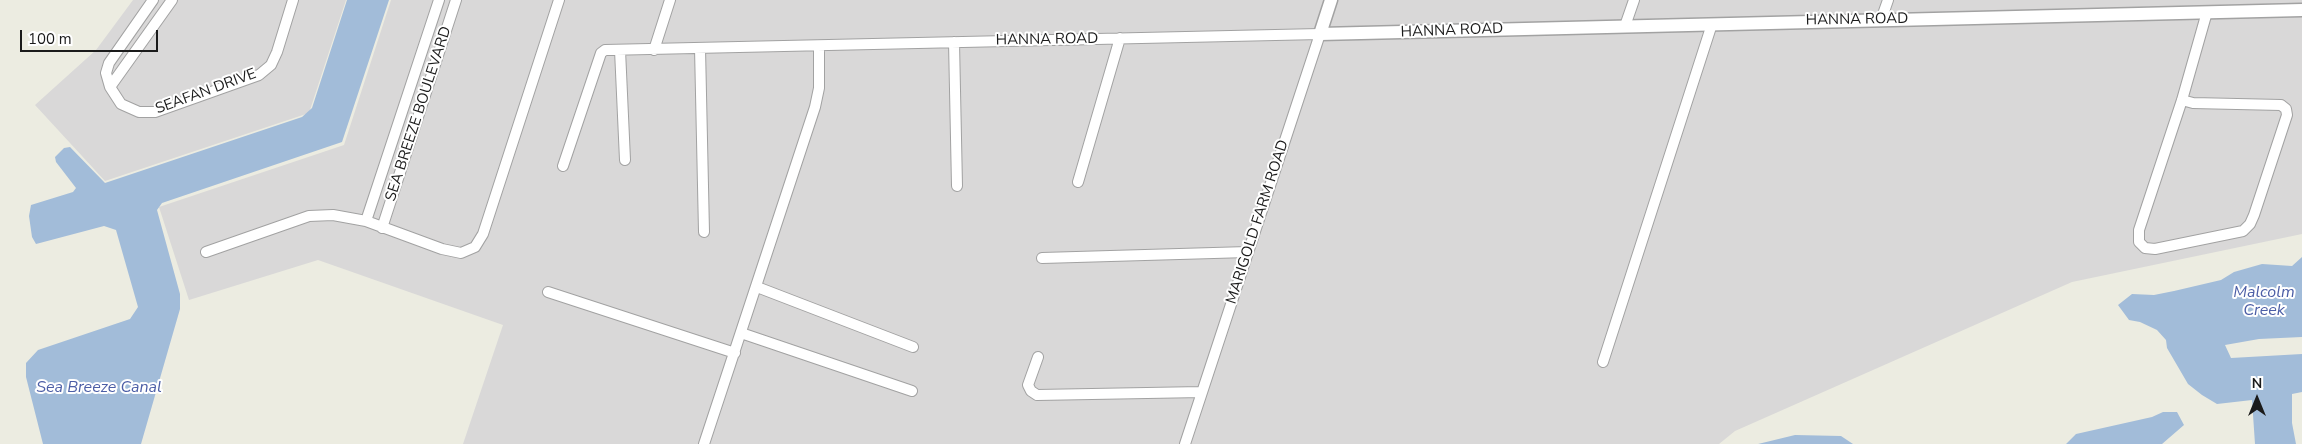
<!DOCTYPE html>
<html>
<head>
<meta charset="utf-8">
<style>
	body { margin:0 }
	#map { position:relative; width:2302px; height:444px; overflow:hidden; background:#ecece1; font-family:"Nunito Sans",sans-serif }
	canvas { display:block }
	.north { position:absolute; left:2232px; top:374px; width:50px; height:50px; -webkit-text-stroke:4px #fff; paint-order:stroke; rotate:0deg; font-size:14px; font-weight:700; line-height:20px; text-align:center; color:#1b1b1b }
	.north::after { content:''; display:block; margin:auto; width:18px; height:22px; background:#1b1b1b; clip-path:polygon(50% 0,100% 100%,50% 72%,0 100%) }
	.scale { position:absolute; left:20px; top:30px; width:138px; height:22px; box-sizing:border-box; border:2px solid #1b1b1b; border-top:0; padding-left:6px; font-size:15px; line-height:18px; white-space:nowrap; color:#1b1b1b; -webkit-text-stroke:4px #fff; paint-order:stroke }
</style>
</head>
<body>
<div id="map">
<canvas width="2302" height="444"></canvas>
<div class="north">N</div>
<div class="scale">100 m</div>
</div>
<script>
const ctx = document.querySelector('canvas').getContext('2d');
ctx.lineJoin = 'round';
function fill(path, color) { ctx.fillStyle = color; ctx.fill(path, 'evenodd'); }
const toPath = rows => new Path2D(rows.map(r => 'M' + r).join(''));
function stroke(path, color, width, dash) { ctx.strokeStyle = color; ctx.lineWidth = width; ctx.lineCap = dash ? 'butt' : 'round'; ctx.setLineDash(dash || []); ctx.stroke(path); }
function label(font, color, halo, rows, align = 'center') {
  ctx.font = font + ' "Nunito Sans",sans-serif'; ctx.lineWidth = 4; ctx.setLineDash([]); ctx.textBaseline = 'middle'; ctx.strokeStyle = halo; ctx.fillStyle = color; for (const [text, x, y, turn = 0] of rows) {
    ctx.save(); ctx.translate(x, y); ctx.rotate((+turn || 0) * Math.PI / 180); ctx.textAlign = isNaN(turn) ? turn : align; if (halo) ctx.strokeText(text, 0, 0); ctx.fillText(text, 0, 0); ctx.restore();
  }
}
const residential = toPath([
	[133,0,346,0,309,113,105,181,35,105,96,50],
	[391,0,2302,0,2302,234,2072,282,1735,431,1719,444,463,444,503,325,318,260,189,300,159,207,344,145]
]);
const water = toPath([
	[347,0,389,0,342,142,162,203,157,210,180,294,180,309,141,444,43,444,26,377,26,363,38,350,130,319,138,307,116,230,104,226,36,244,32,237,29,216,31,205,73,192,76,188,56,162,55,157,64,148,70,147,105,183,302,117,312,108],
	[2302,257,2302,337,2259,339,2225,345,2231,358,2302,354,2302,392,2292,394,2292,423,2296,444,2255,444,2252,400,2217,404,2202,395,2188,384,2167,348,2166,340,2157,330,2140,322,2129,320,2118,305,2132,294,2154,295,2174,291,2221,280,2234,272,2262,264,2292,266],
	[2163,412,2177,412,2184,425,2162,444,2066,444,2076,434,2152,417],
	[1795,435,1841,436,1853,444,1758,444]
]);
const minor = toPath([
	[153,0,109,63,106,73,110,87,121,104,139,112,155,112,259,75,271,65,277,52,293,0],
	[1881,20,1888,0],
	[1625,26,1634,0],
	[954,42,957,186],
	[700,48,704,232],
	[620,50,625,160],
	[654,50,670,0],
	[110,87,172,0],
	[2182,100,2193,103,2281,105,2286,109,2287,115,2254,215,2250,224,2243,231,2155,249,2145,248,2139,242,2139,230,2182,100,2207,12],
	[563,166,601,53,605,50,1320,34,1185,444],
	[1078,182,1120,38],
	[366,221,439,0],
	[382,228,456,0],
	[206,252,309,216,333,215,366,221,442,249,461,253,475,247,483,234,559,0],
	[1042,258,1248,252],
	[757,287,913,347],
	[548,292,735,353],
	[741,333,912,391],
	[1038,357,1028,385,1031,391,1037,395,1202,392],
	[1603,362,1712,24],
	[704,444,815,107,819,88,819,46]
]);
const tertiary = toPath([
	[1331,0,1320,34,2302,10]
]);
const streetNames = [
	["HANNA ROAD",1857,20,-1],
	["HANNA ROAD",1452,31,-2],
	["HANNA ROAD",1047,40,-1],
	["SEAFAN DRIVE",206,92,-20],
	["SEA BREEZE BOULEVARD",419,114,-72],
	["MARIGOLD FARM ROAD",1258,222,-72]
];
const waterNames = [
	["Malcolm",2264,293],
	["Creek",2264,311],
	["Sea Breeze Canal",99,388]
];
fill(residential, '#d9d8d8');
fill(water, '#a2bcd9');
stroke(minor, '#a2a2a2', 12);
stroke(tertiary, '#a2a2a2', 15);
stroke(minor, '#fff', 10);
stroke(tertiary, '#fff', 12);
label('15px', '#1b1b1b', '#fff', streetNames);
label('italic 16px', '#4c5ea6', '#fff', waterNames);
</script>
</body>
</html>
